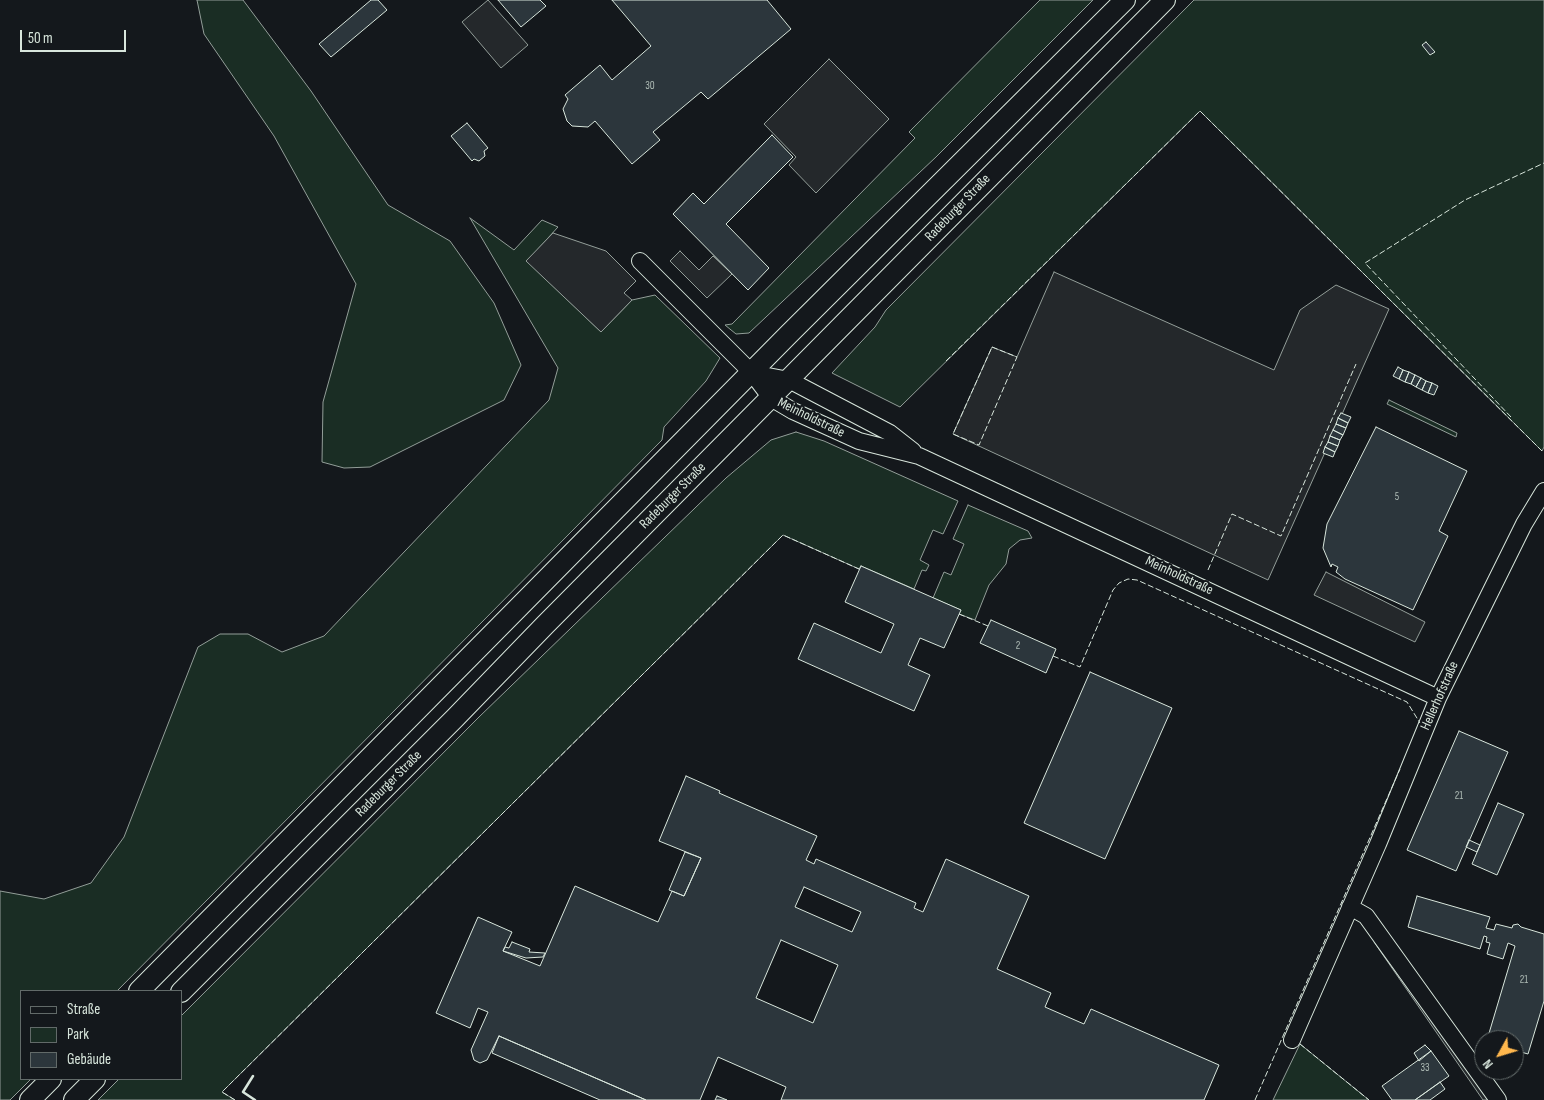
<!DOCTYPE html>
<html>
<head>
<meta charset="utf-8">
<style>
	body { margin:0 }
	#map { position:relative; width:1544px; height:1100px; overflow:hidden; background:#14181c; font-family:"Sofia Sans Condensed",sans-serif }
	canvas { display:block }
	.legend { position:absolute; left:20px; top:990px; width:162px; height:90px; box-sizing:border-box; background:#14181c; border:1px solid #626a69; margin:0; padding:6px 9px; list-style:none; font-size:15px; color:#d8e6dc }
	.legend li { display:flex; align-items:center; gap:10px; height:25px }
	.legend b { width:25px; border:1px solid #626a69 }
	.north { position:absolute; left:1474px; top:1030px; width:50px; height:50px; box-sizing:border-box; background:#14181c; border:1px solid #626a69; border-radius:50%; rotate:231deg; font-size:14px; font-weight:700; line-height:20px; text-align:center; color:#d8e6dc }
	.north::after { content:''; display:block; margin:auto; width:18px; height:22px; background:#ffb74d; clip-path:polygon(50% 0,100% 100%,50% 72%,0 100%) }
	.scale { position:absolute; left:20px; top:30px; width:106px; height:22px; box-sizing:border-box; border:2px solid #d8e6dc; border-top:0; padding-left:6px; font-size:15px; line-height:18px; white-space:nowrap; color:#d8e6dc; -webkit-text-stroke:4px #14181c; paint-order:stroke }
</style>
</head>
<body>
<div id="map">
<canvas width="1544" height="1100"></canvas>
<ul class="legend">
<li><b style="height:6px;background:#14181c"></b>Straße</li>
<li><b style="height:14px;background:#1a2d24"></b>Park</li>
<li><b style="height:14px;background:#2c363c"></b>Gebäude</li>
</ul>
<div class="north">N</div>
<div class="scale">50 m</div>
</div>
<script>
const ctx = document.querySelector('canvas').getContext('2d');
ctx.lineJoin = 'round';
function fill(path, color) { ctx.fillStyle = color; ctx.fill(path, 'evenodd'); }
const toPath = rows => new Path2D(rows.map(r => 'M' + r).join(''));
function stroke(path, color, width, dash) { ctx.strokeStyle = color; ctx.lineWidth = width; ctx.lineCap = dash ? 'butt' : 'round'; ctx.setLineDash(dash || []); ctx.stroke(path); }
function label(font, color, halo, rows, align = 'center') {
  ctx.font = font + ' "Sofia Sans Condensed",sans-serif'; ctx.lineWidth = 4; ctx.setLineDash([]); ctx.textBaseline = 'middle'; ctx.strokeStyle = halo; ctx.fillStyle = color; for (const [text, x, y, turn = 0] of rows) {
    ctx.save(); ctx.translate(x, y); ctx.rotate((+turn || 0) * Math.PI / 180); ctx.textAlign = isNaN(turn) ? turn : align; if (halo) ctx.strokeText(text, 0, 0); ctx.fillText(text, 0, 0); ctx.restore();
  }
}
const green = toPath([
	[197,0,243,0,311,91,388,205,450,241,494,303,521,365,504,400,370,467,344,468,322,462,323,402,356,284,274,136,204,34,197,0],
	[1040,0,1093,0,936,157,749,333,736,334,725,325,732,324,915,138,909,132,1040,0],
	[1194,0,1544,0,1544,447,1542,451,1200,111,900,407,832,373,875,327,886,310,1194,0],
	[470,218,514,250,542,220,558,227,527,261,601,332,632,300,655,295,720,358,706,381,664,427,662,440,117,991,21,991,21,1079,31,1079,10,1100,0,1100,0,891,44,899,91,883,124,837,198,647,220,634,248,634,282,652,324,636,549,400,558,368,470,218],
	[1389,400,1457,433,1456,437,1387,404,1389,400],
	[796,432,824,441,958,501,943,534,933,530,920,560,929,565,926,571,922,570,914,589,861,566,859,569,783,535,222,1092,235,1100,98,1100,119,1079,181,1079,181,1016,479,717,726,478,771,440,796,432],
	[968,505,1028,531,1032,538,1020,540,1009,549,1006,564,989,585,975,620,959,614,961,610,933,598,944,572,951,575,964,544,953,539,968,505],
	[1300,1044,1369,1100,1273,1100,1300,1044]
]);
const parking = toPath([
	[488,0,528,45,501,68,462,22,488,0],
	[829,59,889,119,816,193,789,165,796,157,764,124,829,59],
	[553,233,606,251,636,281,624,293,632,300,601,332,526,261,553,233],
	[680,251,699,270,713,256,732,274,707,298,670,261,680,251],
	[1054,272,1274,370,1300,310,1336,285,1389,309,1268,580,953,434,992,347,1017,357,1054,272],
	[1326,572,1425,622,1415,642,1314,595,1326,572],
	[1382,937,1498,1100,1483,1100,1374,942,1382,937]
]);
const building = toPath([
	[371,0,378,0,387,10,331,57,319,44,371,0],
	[498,0,540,0,546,6,521,27,498,0],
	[612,0,767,0,791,29,708,99,701,92,653,132,660,140,632,164,595,121,588,127,572,126,567,121,563,109,568,99,565,95,600,65,612,80,651,46,612,0],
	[1426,42,1435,52,1430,55,1422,45,1426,42],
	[467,123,488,148,484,151,485,156,479,161,474,159,472,161,451,136,467,123],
	[772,135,793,157,726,224,769,268,748,290,673,214,693,193,704,204,772,135],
	[1398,367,1403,370,1399,379,1393,376,1398,367],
	[1403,370,1409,372,1405,382,1399,379,1403,370],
	[1409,372,1415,375,1411,384,1405,382,1409,372],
	[1415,375,1421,378,1416,387,1411,384,1415,375],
	[1421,378,1426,381,1422,390,1416,387,1421,378],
	[1426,381,1432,383,1428,393,1422,390,1426,381],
	[1432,383,1438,386,1434,395,1428,393,1432,383],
	[1341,413,1351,417,1348,423,1338,418,1341,413],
	[1338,418,1348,423,1346,428,1336,424,1338,418],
	[1336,424,1346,428,1343,435,1333,430,1336,424],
	[1376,427,1467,471,1439,531,1448,536,1413,610,1345,579,1336,572,1338,567,1332,564,1331,567,1323,548,1327,524,1376,427],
	[1333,430,1343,435,1340,440,1330,436,1333,430],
	[1330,436,1340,440,1338,446,1328,442,1330,436],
	[1328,442,1338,446,1335,452,1325,447,1328,442],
	[1325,447,1335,452,1333,457,1323,453,1325,447],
	[861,566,961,610,944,648,920,638,908,665,930,675,914,711,798,659,814,623,881,653,894,624,845,602,861,566],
	[991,620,1056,649,1046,673,980,643,991,620],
	[1090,672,1172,708,1105,859,1024,823,1090,672],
	[1459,731,1508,752,1456,871,1407,850,1459,731],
	[686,776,720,791,719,793,817,836,806,860,814,864,816,859,916,903,914,908,923,912,946,859,1029,896,997,969,1051,993,1045,1007,1084,1024,1091,1009,1219,1065,1204,1100,781,1100,786,1087,718,1057,700,1100,646,1100,499,1036,487,1060,480,1063,474,1060,471,1050,488,1012,478,1008,470,1028,436,1013,478,917,512,932,503,951,540,966,575,886,658,922,672,891,684,896,701,858,659,841,686,776],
	[804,887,861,912,852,932,795,907,804,887],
	[781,940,838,965,813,1023,756,998,781,940],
	[1498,803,1524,814,1497,875,1472,864,1498,803],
	[1469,840,1480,845,1477,852,1466,847,1469,840],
	[685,852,701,858,684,896,669,890,685,852],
	[1417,896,1490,917,1486,928,1494,930,1496,924,1512,928,1513,925,1518,924,1521,927,1544,934,1544,1001,1528,1054,1514,1050,1514,1040,1487,1040,1515,946,1508,943,1503,959,1487,954,1490,943,1486,942,1487,937,1484,936,1480,949,1408,927,1417,896],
	[512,942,530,949,529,952,545,953,543,957,526,958,503,951,505,947,509,948,512,942],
	[499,1036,646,1100,600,1100,492,1053,499,1036],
	[1425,1045,1431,1051,1419,1061,1414,1053,1425,1045],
	[1431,1051,1449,1076,1415,1100,1392,1100,1382,1086,1431,1051],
	[1440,1082,1445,1089,1430,1100,1415,1100,1440,1082],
	[717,1096,727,1100,715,1100,717,1096]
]);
const minor = toPath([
	[640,261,752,373,771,398,793,411,859,441,919,456,1438,698],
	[752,373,789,380,890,433,913,451],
	[1350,907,1366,916,1498,1100],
	[1292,1040,1378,844,1438,698,1524,524,1544,491]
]);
const major = toPath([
	[139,991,789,334,1125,0],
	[181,992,455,718,545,625,1165,0],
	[30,1100,51,1079],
	[74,1100,95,1079]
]);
const fence = toPath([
	[992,347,1017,357,979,445,953,434,992,347],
	[946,361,1200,111,1542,451],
	[1511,417,1365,263,1465,200,1544,163],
	[1208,570,1232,514,1281,536,1356,364],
	[959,614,988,626],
	[1053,656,1080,667,1113,590,1119,583,1128,579,1137,580,1407,702,1420,723],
	[1300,1044,1369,1100],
	[235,1100,222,1092,783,535,859,569],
	[1255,1100,1400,769]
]);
const wall = toPath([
	[253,1076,243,1092,255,1100]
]);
const numberNames = [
	["30",650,86],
	["5",1397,497],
	["2",1018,646],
	["21",1459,796],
	["21",1524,980],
	["33",1425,1068]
];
const streetNames = [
	["Radeburger Straße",958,208,-46],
	["Meinholdstraße",811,418,26],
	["Radeburger Straße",673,496,-45],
	["Meinholdstraße",1179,576,25],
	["Hellerhofstraße",1440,696,-66],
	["Radeburger Straße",389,784,-45]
];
fill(green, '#1a2d24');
stroke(green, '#939e99', 1);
fill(parking, '#24282b');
stroke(parking, '#939e99', 1);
fill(building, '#2c363c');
stroke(building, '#d8e6dc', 1);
stroke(minor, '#d8e6dc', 18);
stroke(major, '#d8e6dc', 22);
stroke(minor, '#14181c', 16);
stroke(major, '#14181c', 20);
stroke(fence, '#d8e6dc', 1, [6, 2.5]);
stroke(wall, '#d8e6dc', 2.5);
label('11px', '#adbab4', null, numberNames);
label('14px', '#d8e6dc', '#14181c', streetNames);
</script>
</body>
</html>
